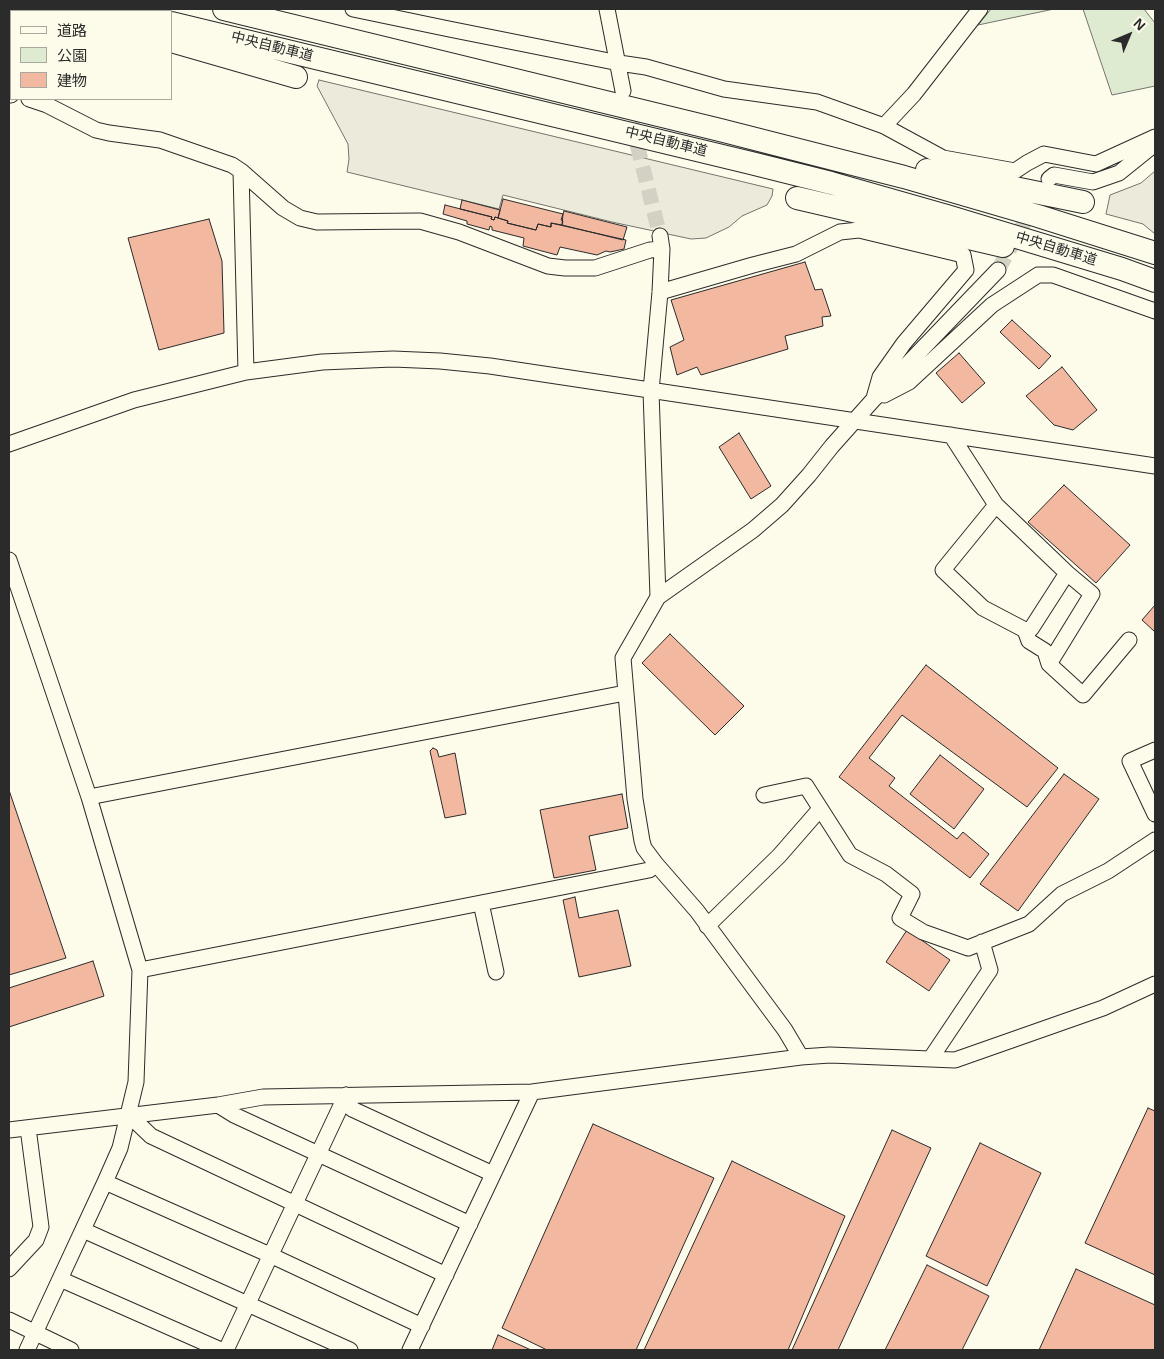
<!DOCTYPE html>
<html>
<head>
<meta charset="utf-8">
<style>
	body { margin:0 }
	#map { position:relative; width:1164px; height:1359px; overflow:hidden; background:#fdfbea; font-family:Arial,"Noto Sans JP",sans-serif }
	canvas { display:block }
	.frame { position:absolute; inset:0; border:10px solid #2b2b2b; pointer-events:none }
	.legend { position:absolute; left:10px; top:10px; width:162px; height:90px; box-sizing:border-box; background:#fdfbea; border:1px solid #a9a89e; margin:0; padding:6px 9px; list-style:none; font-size:15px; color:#2b2b2b }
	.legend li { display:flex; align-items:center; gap:10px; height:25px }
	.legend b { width:25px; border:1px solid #a9a89e }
	.north { position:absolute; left:1104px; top:10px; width:50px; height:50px; -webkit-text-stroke:4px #fdfbea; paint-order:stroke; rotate:45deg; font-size:14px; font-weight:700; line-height:20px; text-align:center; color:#2b2b2b }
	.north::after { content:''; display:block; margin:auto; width:18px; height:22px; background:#2b2b2b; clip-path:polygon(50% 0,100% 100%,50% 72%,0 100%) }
</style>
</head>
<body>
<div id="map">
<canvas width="1164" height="1359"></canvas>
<div class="frame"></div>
<ul class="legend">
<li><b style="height:6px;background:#fdfbea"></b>道路</li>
<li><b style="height:14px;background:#deebd1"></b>公園</li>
<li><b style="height:14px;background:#f2b8a0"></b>建物</li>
</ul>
<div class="north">N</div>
</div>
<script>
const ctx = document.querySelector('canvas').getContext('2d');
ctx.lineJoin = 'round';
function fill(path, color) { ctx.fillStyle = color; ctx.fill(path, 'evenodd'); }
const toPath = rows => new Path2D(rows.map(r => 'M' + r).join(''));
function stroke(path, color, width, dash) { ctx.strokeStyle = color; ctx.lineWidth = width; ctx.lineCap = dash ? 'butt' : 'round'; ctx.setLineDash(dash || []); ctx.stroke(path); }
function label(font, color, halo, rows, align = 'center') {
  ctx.font = font + ' Arial,"Noto Sans JP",sans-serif'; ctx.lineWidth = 4; ctx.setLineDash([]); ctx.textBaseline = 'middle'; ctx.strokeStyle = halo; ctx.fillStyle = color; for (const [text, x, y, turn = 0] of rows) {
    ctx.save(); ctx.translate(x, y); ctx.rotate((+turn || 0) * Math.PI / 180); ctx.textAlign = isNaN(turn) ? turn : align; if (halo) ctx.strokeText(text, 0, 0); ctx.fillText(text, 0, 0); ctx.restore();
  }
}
const green = toPath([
	[991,9,1054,9,978,25,991,9],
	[1083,9,1144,9,1155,23,1155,86,1112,95,1083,9]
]);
const parking = toPath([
	[319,80,773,189,772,196,767,205,742,216,729,227,706,238,691,239,612,222,503,195,499,209,347,172,349,159,348,144,317,86,319,80],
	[1155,171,1155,234,1143,224,1106,214,1110,195,1141,183,1155,171]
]);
const building = toPath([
	[503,199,563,214,562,225,551,223,551,227,538,224,536,230,507,223,508,221,498,218,503,199],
	[462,200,500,210,498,218,495,217,494,220,491,219,492,217,460,209,462,200],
	[445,205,492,217,491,219,494,220,495,217,508,221,507,223,536,230,538,224,551,227,551,223,626,240,624,249,610,252,606,251,597,255,560,247,557,255,523,246,524,238,492,230,492,227,490,226,489,230,467,224,467,221,443,214,445,205],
	[564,211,627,227,623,240,562,225,563,221,561,220,564,211],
	[209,219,222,261,224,333,159,350,128,238,209,219],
	[805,262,815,290,822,289,831,316,822,317,823,326,785,336,788,349,701,375,697,367,677,375,670,347,684,340,671,300,805,262],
	[1012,320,1051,356,1039,369,1000,332,1012,320],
	[959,353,985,383,962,403,936,373,959,353],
	[1062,367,1097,410,1073,430,1054,425,1026,396,1062,367],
	[739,433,771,486,751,499,719,447,739,433],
	[1064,485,1130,545,1096,583,1028,522,1064,485],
	[1155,605,1155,632,1142,620,1155,605],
	[670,634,744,706,715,735,642,663,670,634],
	[926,665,1058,768,1027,807,902,715,869,758,895,778,889,786,957,839,963,832,989,854,970,878,839,777,926,665],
	[433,748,437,750,439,757,455,753,466,814,445,818,430,751,433,748],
	[940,755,984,789,954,829,910,794,940,755],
	[1064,774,1099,799,1018,911,980,884,1064,774],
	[10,793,66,958,9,975,9,794,10,793],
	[622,794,628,828,589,836,596,870,554,878,540,810,622,794],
	[575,897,579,918,618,910,631,966,579,977,563,900,575,897],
	[907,930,950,960,929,991,886,962,907,930],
	[93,961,104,996,9,1027,9,988,93,961],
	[1148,1108,1155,1111,1155,1275,1085,1243,1148,1108],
	[593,1124,714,1178,636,1350,547,1350,502,1328,593,1124],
	[892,1130,931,1148,838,1350,792,1350,892,1130],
	[980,1143,1041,1173,987,1286,926,1256,980,1143],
	[732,1161,845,1216,788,1350,644,1350,732,1161],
	[927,1265,989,1296,962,1350,885,1350,927,1265],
	[1076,1269,1155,1305,1155,1350,1039,1350,1076,1269],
	[498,1335,531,1350,492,1350,498,1335]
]);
const minorTunnel = toPath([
	[626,100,660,236],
	[998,270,1033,207]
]);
const minor = toPath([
	[353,9,449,29,619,63,646,67,724,89,817,102,884,126,943,158,1015,171,1027,163,1044,154,1096,164,1155,137],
	[607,9,623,91],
	[9,95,11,95],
	[29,99,47,105,96,130,109,133,160,140,232,165,241,171,283,208,300,218,317,222,420,221,459,232,548,266,565,268,595,268,650,250,662,249],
	[884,126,914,94,980,9],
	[241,171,246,372],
	[1049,179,1054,175,1093,182,1119,173,1155,144],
	[660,292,753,265,796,254,840,232,859,230,963,255,966,270,904,343,880,377,874,398],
	[884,395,909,382,992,305,1038,275,1053,275,1155,311],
	[951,435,996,505,1067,573,1031,629,1025,630,983,608,943,570,996,505],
	[9,444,134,400,246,372,322,362,393,359,440,361,490,366,1155,466],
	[9,560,89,797,140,970,136,1082,120,1148,105,1182,27,1350],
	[658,597,651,391,660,292,662,249,660,236],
	[1025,630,1029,641,1045,651,1049,664,1083,695,1129,640],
	[1049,664,1092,594,1067,573],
	[1155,750,1130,761,1155,814],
	[764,795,806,786,850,855,886,874,912,894,900,918,923,932,968,948,1029,924,1062,894,1108,871,1155,840],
	[89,797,625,693],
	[481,903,496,972],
	[707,926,779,856,820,809],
	[140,970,649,870,656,864],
	[801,1057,785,1030,697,911,656,864,644,848,642,841,635,799,623,658,658,597,753,530,782,505,809,475,832,446,873,400,998,270],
	[931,1058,990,970,982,942],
	[346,1095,352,1109,493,1174],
	[218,1105,234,1115,470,1224],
	[129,1115,151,1136,446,1275],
	[9,1130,218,1105,263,1097,532,1092,801,1057,830,1055,955,1060,1103,1008,1155,984],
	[105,1182,270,1255,422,1326],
	[83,1230,350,1350],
	[9,1269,36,1240,41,1227,28,1128],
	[60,1279,221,1350],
	[9,1320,71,1350],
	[226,1350,346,1095],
	[410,1350,532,1092]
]);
const highway = toPath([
	[65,9,72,11],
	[116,9,126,11],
	[224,9,720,130,904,177,1038,216,1155,253],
	[171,23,751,163,831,183,947,216,1122,269,1155,281],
	[171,41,296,77],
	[927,170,1083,202],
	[797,198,1003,246]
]);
const streetNames = [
	["中央自動車道",272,47,14],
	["中央自動車道",666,142,14],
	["中央自動車道",1056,249,17]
];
fill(green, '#deebd1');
stroke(green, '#74746e', 1);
fill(parking, '#eceadb');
stroke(parking, '#74746e', 1);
fill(building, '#f2b8a0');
stroke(building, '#2b2b2b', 1);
stroke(minorTunnel, '#d3d1c4', 15, [15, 8]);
stroke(minor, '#2b2b2b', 17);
stroke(highway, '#2b2b2b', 24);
stroke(minor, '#fdfbea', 15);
stroke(highway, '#fdfbea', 22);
label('14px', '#2b2b2b', '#fdfbea', streetNames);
</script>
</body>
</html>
